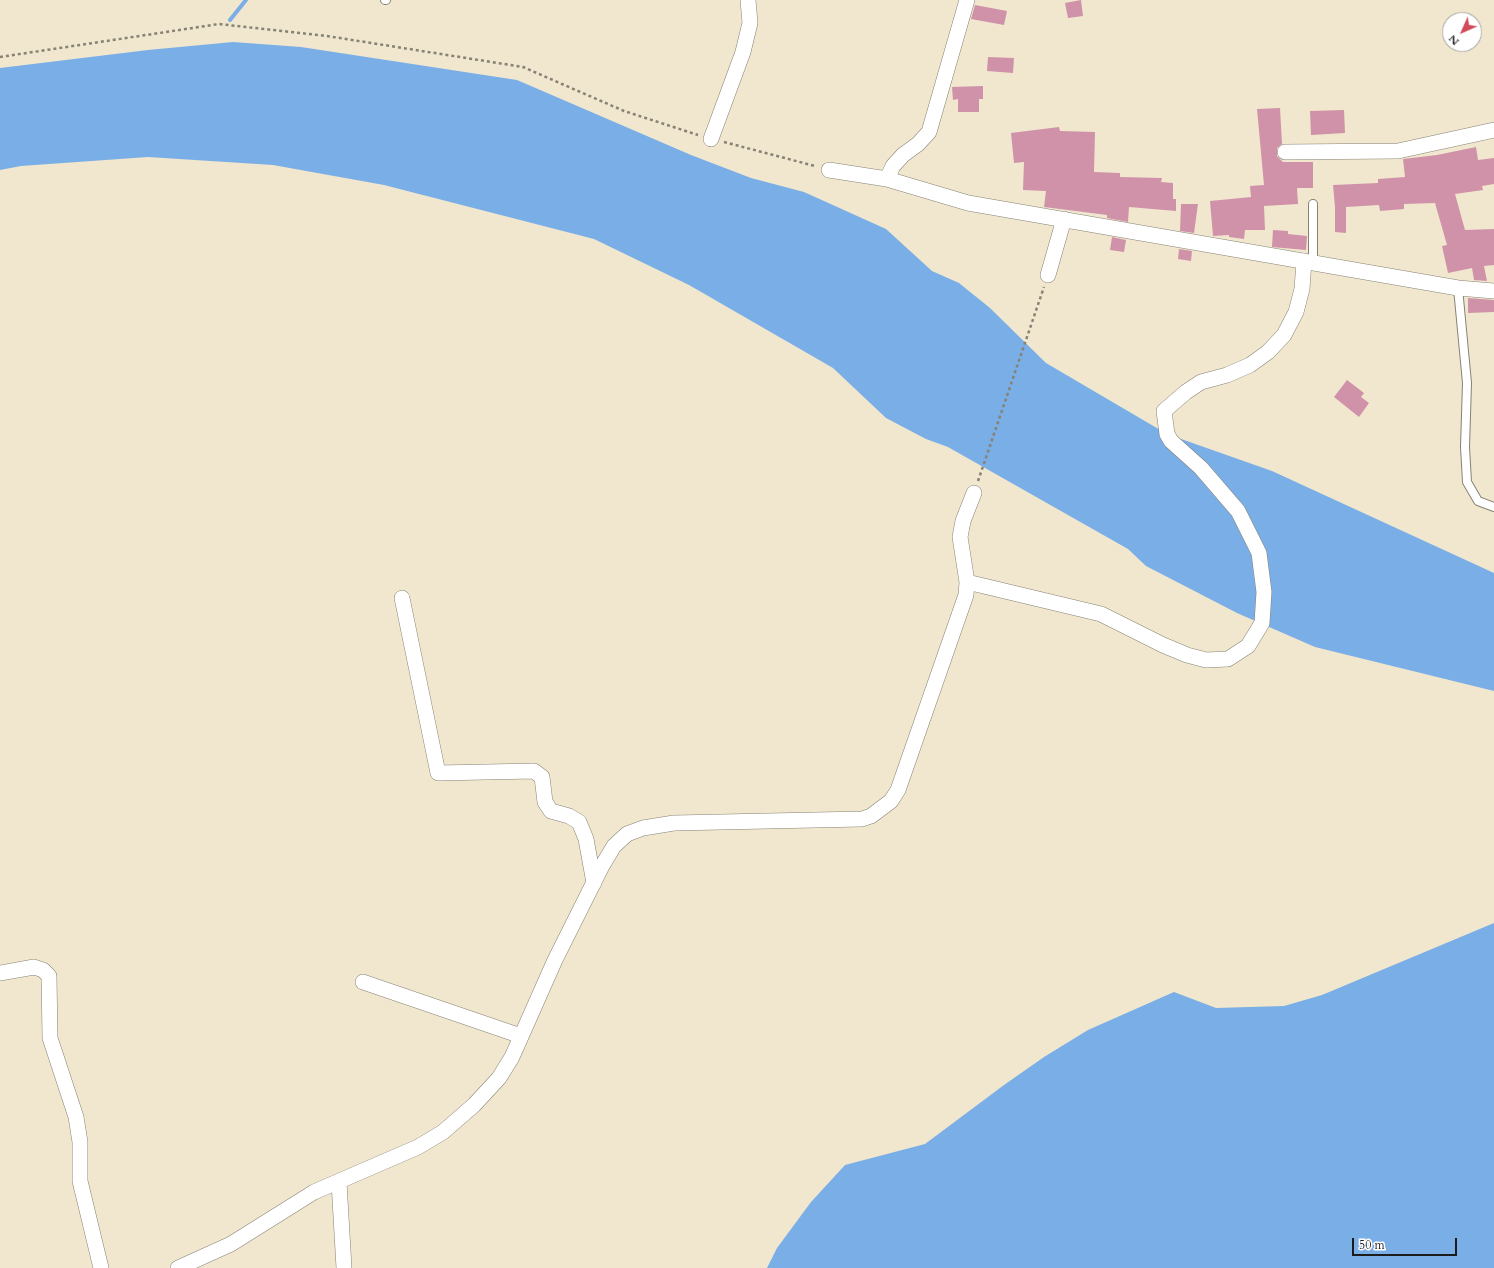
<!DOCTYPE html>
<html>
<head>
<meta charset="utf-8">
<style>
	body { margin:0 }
	#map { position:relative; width:1494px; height:1268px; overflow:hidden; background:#f1e7ce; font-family:Cardo,serif }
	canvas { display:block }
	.north { position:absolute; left:1442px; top:12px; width:40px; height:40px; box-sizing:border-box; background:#fff; border:1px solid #a4a4a4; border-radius:50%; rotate:225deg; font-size:11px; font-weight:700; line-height:16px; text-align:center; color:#1c1c1c }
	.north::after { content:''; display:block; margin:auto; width:14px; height:18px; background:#d1495b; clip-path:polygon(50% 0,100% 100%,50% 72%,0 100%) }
	.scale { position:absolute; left:1352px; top:1238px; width:105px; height:18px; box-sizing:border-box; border:2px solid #1c1c1c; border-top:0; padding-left:5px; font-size:12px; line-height:14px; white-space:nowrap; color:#1c1c1c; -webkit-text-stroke:3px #fff; paint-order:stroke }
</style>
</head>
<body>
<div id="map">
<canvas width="1494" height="1268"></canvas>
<div class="north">N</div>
<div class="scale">50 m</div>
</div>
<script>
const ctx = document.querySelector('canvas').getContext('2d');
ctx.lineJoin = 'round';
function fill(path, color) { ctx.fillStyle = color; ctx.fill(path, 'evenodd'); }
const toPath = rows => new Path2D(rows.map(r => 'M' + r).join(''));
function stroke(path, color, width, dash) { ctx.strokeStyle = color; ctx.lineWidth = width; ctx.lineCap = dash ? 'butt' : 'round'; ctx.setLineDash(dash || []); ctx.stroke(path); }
const water = toPath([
	[233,42,301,47,517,80,691,155,751,178,804,192,886,229,932,271,959,283,990,308,1046,363,1167,434,1272,471,1494,573,1494,691,1315,647,1237,613,1146,566,1128,549,948,447,926,439,886,418,833,368,689,285,594,239,384,185,273,165,148,157,21,166,0,170,0,68,148,50],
	[1494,923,1494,1268,767,1268,777,1248,811,1202,845,1165,925,1144,1004,1085,1044,1057,1088,1030,1174,992,1216,1008,1284,1006,1322,995]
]);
const stream = toPath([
	[230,20,246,0]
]);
const building = toPath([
	[1081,0,1083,16,1068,18,1065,3],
	[975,5,1007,11,1004,25,971,19],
	[988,57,1014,58,1013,73,987,71],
	[983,86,983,99,979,99,979,112,958,112,958,99,953,100,952,87],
	[1280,108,1282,144,1277,148,1277,156,1283,162,1313,162,1313,188,1297,188,1298,204,1264,206,1265,230,1245,230,1244,239,1229,237,1229,235,1213,236,1210,201,1251,197,1250,186,1264,185,1257,109],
	[1344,110,1345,133,1311,135,1310,111],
	[1059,127,1060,131,1095,132,1094,172,1120,173,1120,177,1162,178,1161,182,1173,183,1173,199,1176,199,1176,211,1129,207,1128,222,1107,218,1107,215,1044,207,1046,191,1023,190,1024,162,1014,163,1011,133],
	[1476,147,1478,160,1494,158,1494,184,1482,186,1483,190,1455,194,1465,230,1494,229,1494,265,1484,266,1487,281,1474,280,1472,268,1448,273,1442,246,1447,245,1435,203,1404,204,1404,209,1380,211,1379,205,1346,207,1346,233,1335,232,1335,207,1333,185,1378,183,1378,179,1405,177,1403,159,1437,155],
	[1181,204,1198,204,1194,233,1180,231],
	[1273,230,1288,231,1288,234,1307,236,1306,250,1272,247],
	[1112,237,1126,240,1124,252,1110,250],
	[1179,249,1192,251,1191,261,1178,259],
	[1468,298,1494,300,1494,312,1468,313],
	[1347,380,1364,393,1361,397,1369,403,1359,417,1334,397]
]);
const path = toPath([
	[0,57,219,24,327,36,523,67,624,111,698,135],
	[724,142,815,166],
	[978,481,1044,287]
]);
const service = toPath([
	[385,0,386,0],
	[1313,263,1313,204],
	[1458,288,1467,383,1465,447,1467,482,1478,501,1494,507]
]);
const minor = toPath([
	[711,139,743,52,750,23,748,0],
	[1285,152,1398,151,1494,130],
	[829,170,887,179,968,203,1458,288,1494,291],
	[887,179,893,166,903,155,918,144,929,132,967,0],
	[1048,275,1064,219],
	[967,582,1101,614,1163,645,1187,655,1206,660,1228,659,1248,646,1262,623,1264,592,1259,553,1238,511,1201,468,1171,441,1167,434,1164,411,1186,392,1201,382,1227,375,1250,365,1268,352,1284,335,1296,312,1302,289,1304,261],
	[402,598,438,773,534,771,542,777,545,802,551,811,569,816,579,822,586,839,594,883],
	[0,973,34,967,43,970,49,976,50,1038,76,1117,80,1142,80,1181,101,1268],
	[363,982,521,1036],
	[339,1182,344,1268],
	[178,1268,231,1244,314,1192,418,1147,443,1132,474,1105,499,1078,512,1057,555,960,602,866,614,846,627,834,643,828,674,823,862,819,871,816,891,801,898,790,966,595,967,582,960,537,963,521,974,493]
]);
fill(water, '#7aaee7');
stroke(stream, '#7aaee7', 4);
fill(building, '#cf92a9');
stroke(service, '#868275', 10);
stroke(minor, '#868275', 16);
stroke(path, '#868275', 2.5, [3, 3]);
stroke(service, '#fff', 8);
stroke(minor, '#fff', 15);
</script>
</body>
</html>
